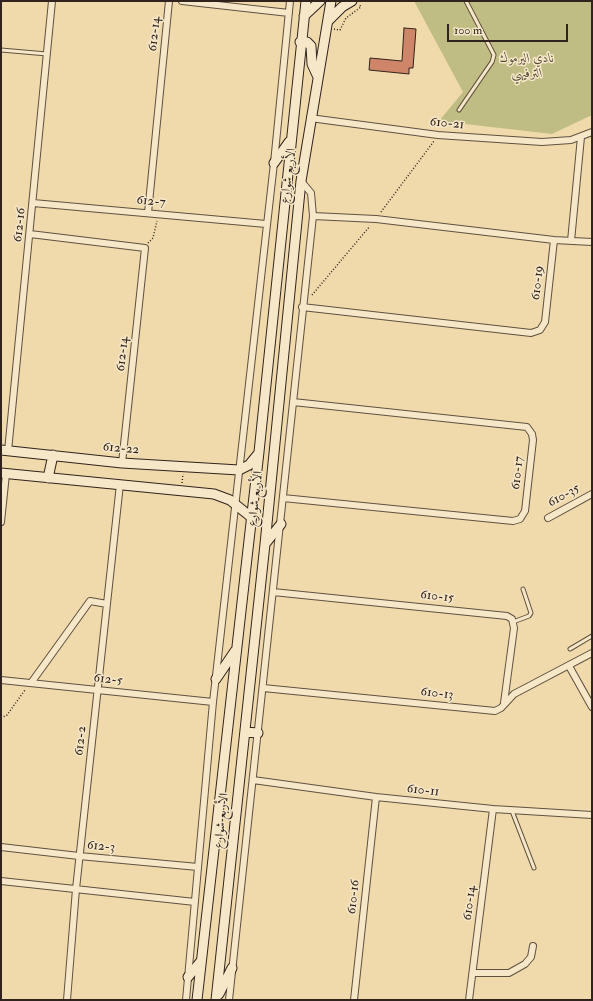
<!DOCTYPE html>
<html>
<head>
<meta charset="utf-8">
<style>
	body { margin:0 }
	#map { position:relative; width:593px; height:1001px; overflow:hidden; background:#f0daab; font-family:"IM FELL Double Pica",serif }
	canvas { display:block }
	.frame { position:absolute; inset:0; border:2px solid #30231d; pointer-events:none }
	.scale { position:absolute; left:447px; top:24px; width:121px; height:18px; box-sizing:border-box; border:2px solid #30231d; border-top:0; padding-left:5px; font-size:12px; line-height:14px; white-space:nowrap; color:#30231d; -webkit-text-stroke:3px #f5e7c8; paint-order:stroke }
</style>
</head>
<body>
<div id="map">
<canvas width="593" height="1001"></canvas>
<div class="frame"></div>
<div class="scale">100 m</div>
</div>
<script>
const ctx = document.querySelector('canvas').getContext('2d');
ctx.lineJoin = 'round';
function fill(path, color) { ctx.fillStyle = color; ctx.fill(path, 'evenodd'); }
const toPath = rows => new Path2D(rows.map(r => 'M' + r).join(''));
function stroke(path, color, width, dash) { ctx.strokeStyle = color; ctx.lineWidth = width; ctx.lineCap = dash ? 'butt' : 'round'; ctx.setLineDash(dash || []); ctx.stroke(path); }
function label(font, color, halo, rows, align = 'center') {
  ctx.font = font + ' "IM FELL Double Pica",Amiri,serif'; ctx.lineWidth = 3; ctx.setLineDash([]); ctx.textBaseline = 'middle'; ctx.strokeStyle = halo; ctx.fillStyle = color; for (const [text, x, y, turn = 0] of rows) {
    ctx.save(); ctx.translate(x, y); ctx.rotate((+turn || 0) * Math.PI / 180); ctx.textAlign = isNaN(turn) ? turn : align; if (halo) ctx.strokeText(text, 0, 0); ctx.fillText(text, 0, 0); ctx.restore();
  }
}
const green = toPath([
	[414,1,592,1,592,115,552,134,439,121,463,92]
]);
const building = toPath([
	[404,28,416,29,413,68,409,68,409,74,369,70,370,58,402,61,404,28]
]);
const path = toPath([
	[334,29,340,30,346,18,361,7,359,4],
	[381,212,434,141],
	[148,243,153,238,157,221],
	[312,295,370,226],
	[182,483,183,474],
	[1,718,7,715,25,690]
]);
const lane = toPath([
	[1,50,47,54],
	[459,110,492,62,494,55,466,1],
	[513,622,529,616,531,613,523,589],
	[570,649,592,636],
	[512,811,534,868]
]);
const street = toPath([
	[182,1,289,13],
	[310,118,438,135,542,142,571,140,592,132],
	[33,203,266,224],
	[148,213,169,1],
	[30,234,145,248,122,463],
	[554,240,592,242],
	[571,241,581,137],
	[302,307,531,333,540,330,545,322,554,240,376,219,313,216],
	[8,451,52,1],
	[283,498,513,521,520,519,525,511,533,440,532,434,527,427,293,402],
	[548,518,592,494],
	[1,522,6,474],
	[273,592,507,616,512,619,514,628,504,703],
	[569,666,592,707],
	[1,680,213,702],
	[31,683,90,601,107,604],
	[263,688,495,711,501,708,514,694,592,653],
	[253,780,376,797,493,809,592,815],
	[1,847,79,856,198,867],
	[1,881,195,902],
	[473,973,509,973,525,964,531,957,533,946],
	[67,1000,76,889,120,484],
	[186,1000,213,702,274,163,290,1],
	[229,1000,313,216,311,193,301,181],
	[354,1000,376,797],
	[469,1000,493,809]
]);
const secondary = toPath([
	[304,16,320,1],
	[328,21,342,7,352,1],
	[300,42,307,42,311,46,312,64,318,77],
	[274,163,289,142],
	[1,450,122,463,239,470,249,465,258,454],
	[1,473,214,494,230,500,251,517],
	[48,478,53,455],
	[265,544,281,524],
	[216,679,235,651],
	[245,732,258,733],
	[188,977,201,961],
	[219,994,232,968],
	[197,1000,259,452,306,1],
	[216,1000,265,544,301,181,331,1]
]);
const streetNames = [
	["612-14",155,34,-84],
	["610-21",447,124,5],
	["الأربع شوارع",289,176,-83],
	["612-7",151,202,5],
	["612-16",20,225,-84],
	["610-19",538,283,-84],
	["612-14",123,354,-84],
	["612-22",121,449,5],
	["610-17",518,473,-84],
	["610-35",564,496,-29],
	["الأربع شوارع",256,499,-84],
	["610-15",437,597,6],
	["612-5",108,680,6],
	["610-13",437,694,6],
	["612-2",81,741,-84],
	["610-11",423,791,6],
	["الأربع شوارع",222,821,-84],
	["612-3",101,847,5],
	["610-16",354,897,-84],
	["610-14",470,903,-83]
];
const parkNames = [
	["نادي اليرموك",527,59],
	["الترفيهي",527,74]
];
fill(green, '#c0bd84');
fill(building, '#cf8567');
stroke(building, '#30231d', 1);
stroke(lane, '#605140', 5);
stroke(street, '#605140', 8);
stroke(secondary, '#30231d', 11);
stroke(path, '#30231d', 1.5, [1, 2]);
stroke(lane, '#f5e7c8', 3);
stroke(street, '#f5e7c8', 6);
stroke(secondary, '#f5e7c8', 9);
label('13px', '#30231d', '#f5e7c8', streetNames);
label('italic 13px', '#544a37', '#f5e7c8', parkNames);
</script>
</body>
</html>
